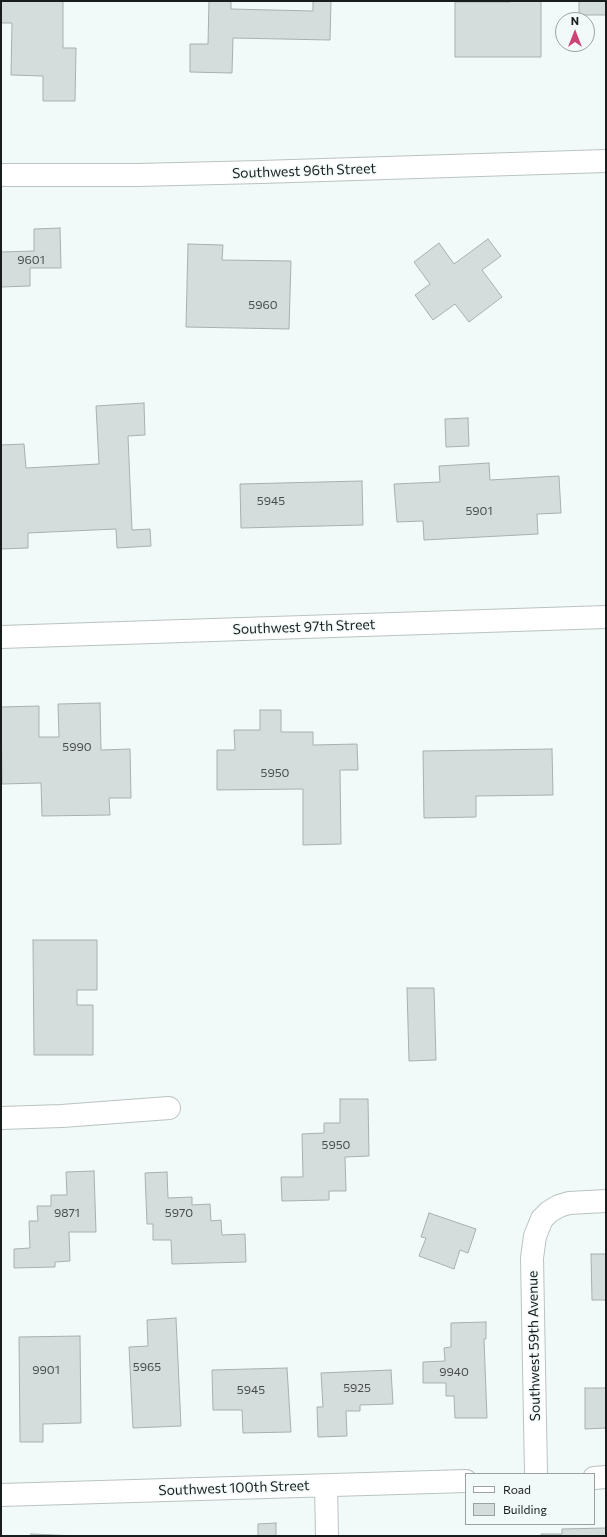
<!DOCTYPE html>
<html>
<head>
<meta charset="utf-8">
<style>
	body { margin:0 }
	#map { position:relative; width:607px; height:1537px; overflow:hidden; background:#f1faf9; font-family:Commissioner,sans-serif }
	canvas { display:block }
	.frame { position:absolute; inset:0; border:2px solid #191c1c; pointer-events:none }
	.legend { position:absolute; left:465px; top:1473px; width:130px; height:52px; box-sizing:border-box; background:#f1faf9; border:1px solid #9ba1a1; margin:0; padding:5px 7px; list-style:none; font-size:12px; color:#191c1c }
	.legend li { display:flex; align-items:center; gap:8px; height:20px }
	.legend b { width:20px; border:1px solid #9ba1a1 }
	.north { position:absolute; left:555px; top:12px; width:40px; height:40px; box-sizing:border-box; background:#f1faf9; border:1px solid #9ba1a1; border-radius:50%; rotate:0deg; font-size:11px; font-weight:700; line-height:16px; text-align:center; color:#191c1c }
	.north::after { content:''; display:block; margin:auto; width:14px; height:18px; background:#ce4377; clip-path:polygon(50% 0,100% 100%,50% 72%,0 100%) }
</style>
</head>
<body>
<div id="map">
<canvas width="607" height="1537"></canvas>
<div class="frame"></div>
<ul class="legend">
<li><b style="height:5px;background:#fff"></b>Road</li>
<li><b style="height:11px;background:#d4dddc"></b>Building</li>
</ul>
<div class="north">N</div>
</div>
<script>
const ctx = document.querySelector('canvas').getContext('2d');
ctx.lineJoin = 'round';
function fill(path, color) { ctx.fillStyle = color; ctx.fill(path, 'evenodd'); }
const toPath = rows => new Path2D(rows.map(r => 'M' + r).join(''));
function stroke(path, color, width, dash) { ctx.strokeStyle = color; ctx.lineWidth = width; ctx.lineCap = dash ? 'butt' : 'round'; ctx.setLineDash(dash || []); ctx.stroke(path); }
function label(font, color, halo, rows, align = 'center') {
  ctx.font = font + ' Commissioner,sans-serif'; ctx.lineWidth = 3; ctx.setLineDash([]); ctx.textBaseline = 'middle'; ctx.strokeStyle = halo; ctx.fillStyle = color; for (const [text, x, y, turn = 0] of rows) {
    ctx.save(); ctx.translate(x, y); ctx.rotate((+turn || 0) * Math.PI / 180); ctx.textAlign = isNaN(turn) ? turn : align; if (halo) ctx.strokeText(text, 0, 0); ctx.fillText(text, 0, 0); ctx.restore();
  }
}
const building = toPath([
	[1,1,71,1,63,1,63,48,76,48,75,101,43,101,43,76,11,75,12,23,1,23,1,1],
	[209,1,231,1,231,9,313,11,313,1,331,1,330,40,233,38,232,73,190,72,190,44,208,44,209,1],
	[510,1,541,1,541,57,455,57,455,2,510,2,510,1],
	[579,1,606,1,606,15,579,15,579,1],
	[60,228,61,268,30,268,30,286,1,287,1,252,34,251,34,229,60,228],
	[488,239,501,256,482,270,502,297,469,322,455,304,433,320,415,295,430,284,414,262,439,243,454,264,488,239],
	[188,244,223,245,222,260,291,261,289,329,186,327,188,244],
	[144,403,145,435,128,436,132,530,150,529,151,546,117,548,116,529,28,533,28,548,1,549,1,445,24,444,26,468,99,464,96,406,144,403],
	[468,418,469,446,446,447,445,419,468,418],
	[489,463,490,480,559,476,561,513,537,514,538,534,424,540,423,521,397,522,394,484,440,482,439,466,489,463],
	[362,481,363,525,241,528,240,484,362,481],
	[100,703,101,750,130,749,131,798,109,798,110,815,42,816,41,783,2,784,1,707,39,706,39,737,59,737,58,704,100,703],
	[260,710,281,710,281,732,313,732,313,745,357,744,358,770,340,770,341,844,303,845,303,789,217,790,217,750,235,750,234,730,260,730,260,710],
	[552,749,553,795,476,796,476,817,424,818,423,751,552,749],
	[33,940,97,940,97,990,77,990,77,1005,93,1005,93,1055,34,1055,33,940],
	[407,988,434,988,436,1060,409,1061,407,988],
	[340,1099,368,1099,369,1156,345,1157,346,1191,329,1191,329,1200,282,1201,281,1177,303,1177,302,1134,324,1133,324,1123,340,1123,340,1099],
	[94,1171,96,1232,69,1232,70,1261,55,1262,55,1267,14,1268,14,1249,30,1248,29,1221,38,1221,37,1206,51,1206,51,1195,67,1195,66,1172,94,1171],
	[167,1172,168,1198,192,1197,192,1205,210,1204,211,1221,221,1220,222,1235,245,1234,246,1262,172,1264,171,1240,153,1240,153,1224,147,1224,145,1173,167,1172],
	[429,1213,476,1229,468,1253,460,1250,454,1269,419,1256,426,1238,421,1237,429,1213],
	[591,1254,606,1254,606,1300,592,1300,591,1254],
	[176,1318,181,1426,133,1428,129,1347,148,1346,147,1320,176,1318],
	[486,1322,486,1339,484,1339,487,1418,455,1418,454,1396,446,1396,446,1383,423,1383,423,1362,445,1361,444,1348,451,1347,451,1323,486,1322],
	[80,1336,81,1423,43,1424,43,1442,20,1442,19,1337,80,1336],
	[287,1368,291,1432,243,1433,242,1410,213,1410,212,1370,287,1368],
	[391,1370,393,1404,360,1405,360,1411,346,1411,347,1436,318,1437,317,1407,323,1407,321,1373,391,1370],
	[585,1388,606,1388,606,1428,585,1429,585,1388],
	[276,1523,276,1536,258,1536,258,1524,276,1523],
	[606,1528,606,1536,541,1536,541,1534,562,1534,562,1529,606,1528],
	[31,1534,77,1536,31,1536,31,1534]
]);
const minor = toPath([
	[1,175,137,175,261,172,606,161],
	[1,637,606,617],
	[1,1118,62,1116,169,1108],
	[536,1474,532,1258,535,1236,542,1219,549,1212,559,1206,569,1203,606,1201],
	[594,1478,606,1477],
	[326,1486,327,1536],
	[1,1495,466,1481]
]);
const numberNames = [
	["9601",31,260],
	["5960",263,305],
	["5945",271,501],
	["5901",479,511],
	["5990",77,747],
	["5950",275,773],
	["5950",336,1145],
	["9871",67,1213],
	["5970",179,1213],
	["5965",147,1367],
	["9901",46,1370],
	["9940",454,1372],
	["5925",357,1388],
	["5945",251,1390]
];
const streetNames = [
	["Southwest 96th Street",304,171,-2],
	["Southwest 97th Street",304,627,-2],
	["Southwest 59th Avenue",534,1346,-91],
	["Southwest 100th Street",234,1488,-2]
];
fill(building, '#d4dddc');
stroke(building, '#a8b0af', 1);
stroke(minor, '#bac3c1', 24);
stroke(minor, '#fff', 22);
label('12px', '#484c4c', null, numberNames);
label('14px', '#191c1c', '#f1faf9', streetNames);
</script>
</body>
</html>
